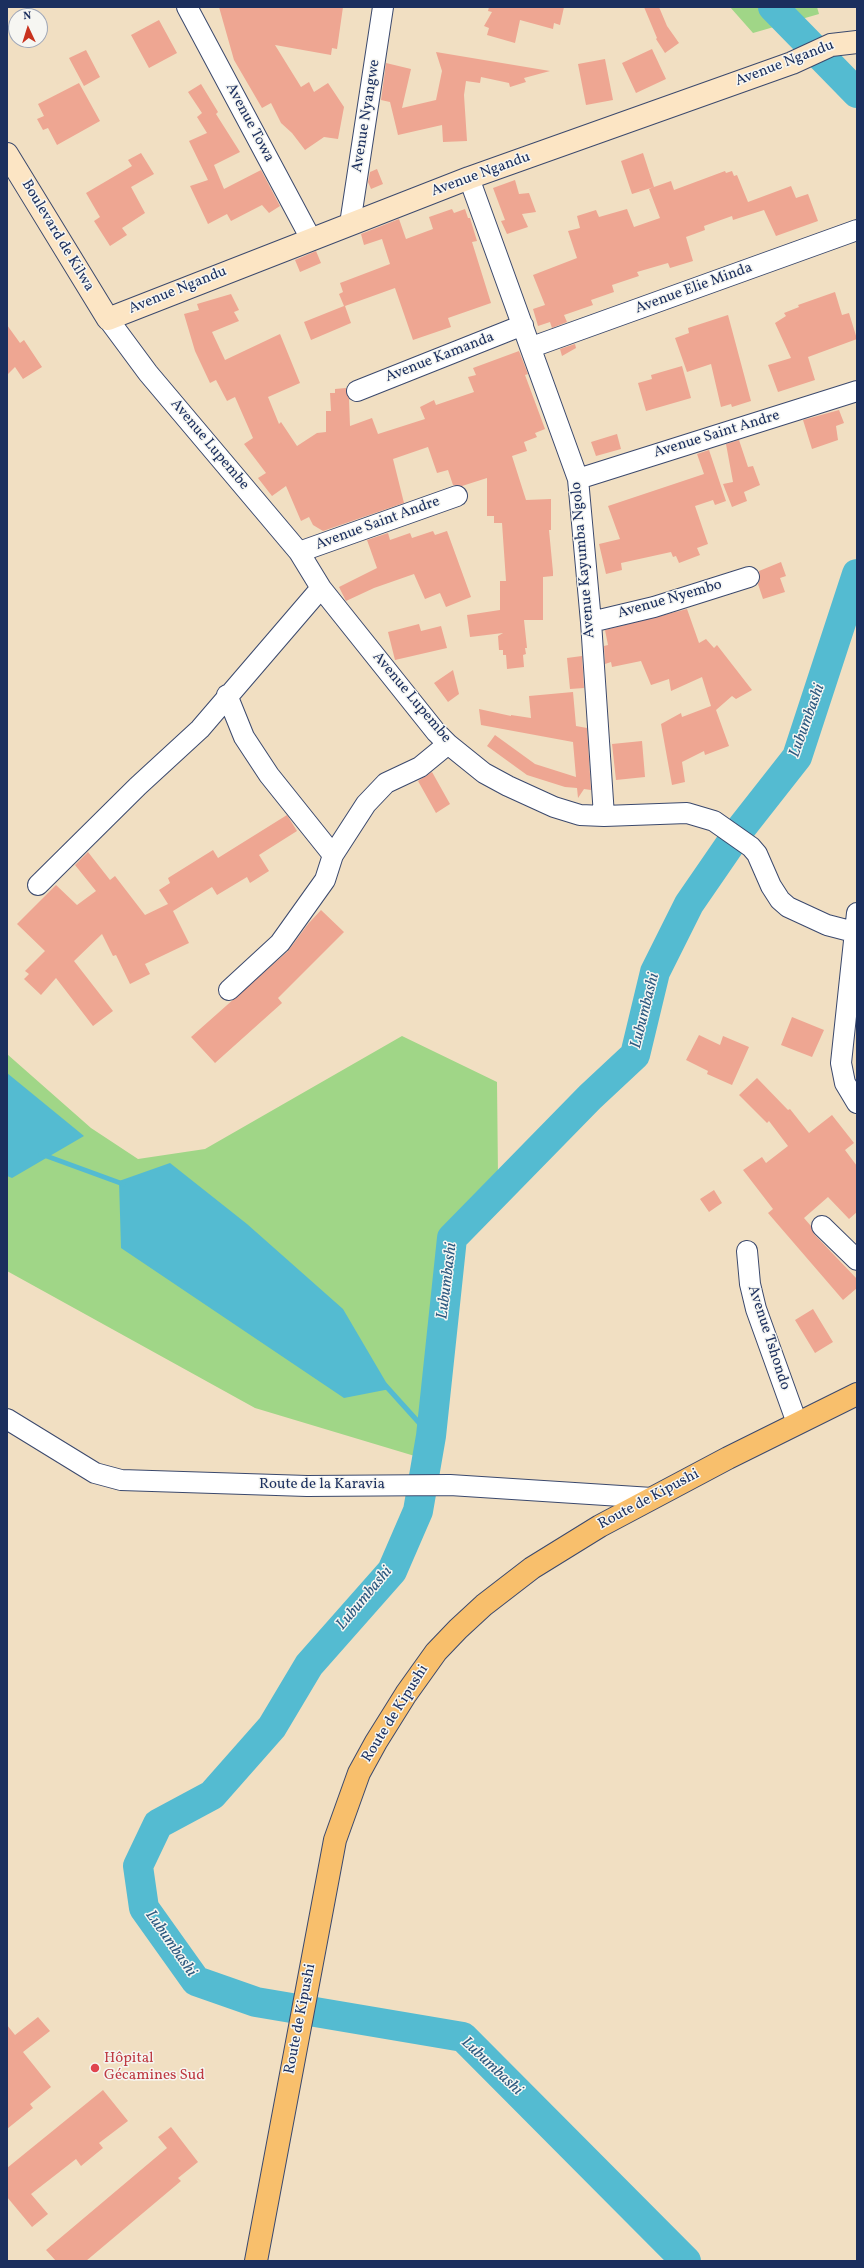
<!DOCTYPE html>
<html>
<head>
<meta charset="utf-8">
<style>
	body { margin:0 }
	#map { position:relative; width:864px; height:2268px; overflow:hidden; background:#f1dfc2; font-family:Vollkorn,serif }
	canvas { display:block }
	.frame { position:absolute; inset:0; border:8px solid #1b2f5e; pointer-events:none }
	.north { position:absolute; left:8px; top:8px; width:40px; height:40px; box-sizing:border-box; background:#f6f6f2; border:1px solid #9ea6b7; border-radius:50%; rotate:356deg; font-size:11px; font-weight:700; line-height:16px; text-align:center; color:#1b2f5e }
	.north::after { content:''; display:block; margin:auto; width:14px; height:18px; background:#c8321e; clip-path:polygon(50% 0,100% 100%,50% 72%,0 100%) }
</style>
</head>
<body>
<div id="map">
<canvas width="864" height="2268"></canvas>
<div class="frame"></div>
<div class="north">N</div>
</div>
<script>
const ctx = document.querySelector('canvas').getContext('2d');
ctx.lineJoin = 'round';
function fill(path, color) { ctx.fillStyle = color; ctx.fill(path, 'evenodd'); }
const toPath = rows => new Path2D(rows.map(r => 'M' + r).join(''));
function stroke(path, color, width, dash) { ctx.strokeStyle = color; ctx.lineWidth = width; ctx.lineCap = dash ? 'butt' : 'round'; ctx.setLineDash(dash || []); ctx.stroke(path); }
function label(font, color, halo, rows, align = 'center') {
  ctx.font = font + ' Vollkorn,serif'; ctx.lineWidth = 3; ctx.setLineDash([]); ctx.textBaseline = 'middle'; ctx.strokeStyle = halo; ctx.fillStyle = color; for (const [text, x, y, turn = 0] of rows) {
    ctx.save(); ctx.translate(x, y); ctx.rotate((+turn || 0) * Math.PI / 180); ctx.textAlign = isNaN(turn) ? turn : align; if (halo) ctx.strokeText(text, 0, 0); ctx.fillText(text, 0, 0); ctx.restore();
  }
}
const green = toPath([
	[730,7,817,7,819,14,753,33],
	[402,1036,497,1082,498,1176,449,1234,440,1358,418,1457,255,1408,7,1271,7,1054,91,1128,138,1159,205,1149]
]);
const water = toPath([
	[7,1073,84,1136,12,1178,7,1176],
	[170,1163,247,1224,343,1309,390,1389,344,1398,121,1248,119,1181]
]);
const stream = toPath([
	[41,1154,123,1184],
	[385,1385,431,1436]
]);
const river = toPath([
	[773,7,857,93],
	[686,2261,463,2037,256,2002,196,1981,144,1908,138,1866,158,1824,212,1795,272,1727,309,1665,392,1571,418,1511,431,1436,452,1238,590,1097,635,1055,655,972,689,904,742,827,797,757,857,574]
]);
const building = toPath([
	[219,7,343,7,337,49,332,48,331,55,275,45,301,87,309,82,314,92,328,83,344,107,338,139,324,137,305,150,292,133,281,123,271,103,262,108,234,60],
	[489,7,564,7,560,25,554,23,553,29,520,20,515,43,487,35,489,28,484,26,492,12,488,11],
	[644,7,659,7,667,26,679,43,665,53,656,39,657,38],
	[159,20,177,53,149,68,131,35],
	[652,49,666,79,636,93,622,63],
	[86,50,100,77,84,86,69,58],
	[436,52,550,71,524,78,526,82,510,87,509,83,481,77,480,83,466,81,464,95,467,141,443,142,442,125,398,135,390,102,381,100,386,63,411,69,402,108,436,100,442,71],
	[605,59,613,100,586,105,578,64],
	[79,83,100,121,57,145,48,128,43,130,37,119,44,116,38,104],
	[201,84,218,112,216,114,240,152,214,165,224,189,261,170,280,206,269,213,262,205,231,221,227,214,208,224,190,186,208,180,189,141,207,133,197,117,202,113,188,92],
	[141,153,154,174,131,187,145,213,122,228,127,235,110,246,94,221,100,217,86,193,132,166,128,160],
	[643,153,654,187,671,181,674,190,725,171,726,173,732,171,734,176,737,175,748,202,791,186,796,198,808,194,818,221,776,236,764,210,733,220,732,216,704,226,705,230,686,237,693,261,670,268,668,263,637,272,639,276,612,285,614,292,591,300,593,305,564,315,567,322,552,328,550,322,538,326,533,309,545,305,533,275,577,258,568,231,580,228,577,216,596,210,599,217,627,209,634,227,660,218,649,189,654,187,632,194,621,161],
	[377,169,383,184,371,189,368,182,370,172],
	[515,180,519,194,529,193,536,212,522,214,528,227,507,234,501,221,505,220,493,188],
	[452,209,454,213,465,209,468,218,470,218,477,241,472,242,491,303,448,318,451,327,413,340,395,288,345,306,351,323,311,340,304,322,344,306,339,294,343,292,340,283,390,264,382,239,364,245,361,234,399,219,406,239,433,229,429,217],
	[316,251,321,263,300,272,295,260],
	[835,292,842,315,849,313,857,339,808,357,815,380,778,392,768,365,791,358,775,323,786,316,784,313,799,307,798,305],
	[231,294,239,310,234,312,239,321,212,332,225,360,280,334,300,383,268,397,279,424,281,422,297,446,317,433,326,432,326,411,331,411,330,393,335,393,335,389,346,388,349,399,350,426,372,418,378,434,425,419,420,407,434,400,436,405,474,392,468,377,476,375,473,368,519,351,528,374,525,375,545,429,535,433,537,437,524,442,527,451,512,456,526,500,551,499,551,530,549,530,553,572,553,576,543,577,543,620,524,620,527,648,525,648,526,654,523,655,524,667,507,669,506,655,503,655,503,650,499,650,498,636,503,633,470,637,467,615,500,610,500,581,506,581,502,523,494,523,494,516,487,516,487,478,462,486,453,485,448,470,437,473,428,447,425,448,393,459,404,503,323,531,313,525,309,517,301,521,286,486,272,496,258,478,266,473,244,444,253,438,235,397,227,401,216,380,210,383,195,351,184,314,199,310,197,304],
	[728,315,751,401,732,407,731,404,721,407,711,364,687,372,675,338,689,333,688,328],
	[7,325,20,343,24,340,42,367,23,379,15,367,7,375],
	[575,344,576,348,562,356,560,349],
	[682,366,691,398,646,411,638,383,652,379,651,375],
	[839,410,844,423,836,426,838,440,812,449,803,420],
	[617,434,621,449,596,456,591,442],
	[739,440,748,467,753,466,760,485,744,492,747,501,732,507,723,484,733,482,726,444],
	[709,450,726,501,715,505,713,500,695,506,708,544,697,548,700,555,679,563,676,556,673,557,671,552,621,563,622,570,606,574,599,544,620,539,608,506,704,474,697,454],
	[433,531,435,535,447,531,471,597,446,607,440,593,425,599,414,574,374,588,346,601,339,587,377,568,367,540,388,533,390,540,410,533,412,538],
	[781,562,786,576,780,578,785,592,763,599,758,584,760,579,759,571],
	[687,609,699,643,706,639,714,648,717,645,752,690,736,699,732,696,716,710,729,746,705,755,704,751,682,762,685,782,672,785,661,724,681,713,682,717,711,706,702,677,671,691,669,679,651,685,641,661,612,667,611,662,605,664,604,646,608,645,605,630],
	[419,624,421,631,441,626,447,648,395,660,388,632],
	[582,656,584,688,570,689,567,658],
	[453,670,459,694,448,702,434,683],
	[573,692,576,726,587,728,591,790,584,789,578,798,577,788,565,787,527,775,487,746,495,735,535,764,576,777,573,742,481,725,479,709,511,716,511,715,531,718,529,696],
	[642,741,645,777,616,780,612,744],
	[432,772,450,804,436,813,418,781],
	[287,815,297,831,259,855,269,871,250,883,247,877,217,895,212,887,173,911,189,943,145,964,150,974,130,984,116,955,113,956,102,934,74,961,113,1011,93,1026,56,978,41,995,24,979,29,974,25,971,45,951,17,924,56,885,77,905,96,891,75,865,88,852,110,880,115,876,145,915,168,904,159,890,170,883,168,878,213,850,218,858],
	[321,910,344,932,278,998,282,1003,215,1063,191,1037,288,951,308,924],
	[792,1017,824,1030,812,1057,781,1045],
	[699,1035,720,1045,723,1036,749,1047,732,1085,707,1074,708,1071,686,1060],
	[757,1078,788,1110,790,1109,809,1133,832,1115,854,1143,845,1150,857,1166,857,1212,849,1219,828,1197,804,1218,811,1226,814,1234,857,1279,857,1288,843,1300,768,1213,773,1209,743,1170,762,1157,766,1163,788,1146,769,1121,767,1123,739,1095],
	[714,1190,722,1203,709,1212,700,1199],
	[813,1309,833,1342,815,1353,795,1320],
	[38,2017,50,2031,23,2052,51,2087,30,2104,33,2108,7,2129,7,2025,15,2035],
	[103,2090,128,2121,99,2143,103,2148,81,2166,76,2159,31,2194,48,2214,32,2227,7,2197,7,2168],
	[171,2127,198,2162,178,2178,181,2181,86,2261,56,2261,46,2250,167,2148,158,2137]
]);
const street = toPath([
	[187,7,311,239],
	[469,178,578,479,591,622,604,816],
	[350,224,383,7],
	[108,319,148,373,299,552,321,588,436,732,448,744,484,773,508,786,554,807,580,815,604,816,687,813,714,821,751,847,757,854,771,886,780,900,788,907,827,925,854,932],
	[532,347,857,230],
	[357,391,523,325],
	[578,479,857,391],
	[299,552,457,496],
	[591,622,654,607,749,577],
	[227,695,244,737,269,775,333,855],
	[38,885,138,786,200,729,321,588],
	[857,913,841,1063,845,1083,857,1103],
	[229,990,280,943,325,880,333,855,366,804,386,783,420,767,448,744],
	[822,1226,857,1260],
	[747,1251,750,1284,756,1309,797,1423],
	[7,1419,95,1473,121,1480,307,1486,450,1485,652,1498]
]);
const secondary = toPath([
	[7,154,108,319,469,178,792,63,831,45,857,42]
]);
const highway = toPath([
	[256,2261,335,1840,359,1773,376,1742,406,1694,436,1652,458,1629,484,1605,532,1568,600,1526,728,1458,857,1394]
]);
const markers = [
	[95,2068,5,"#e0444e"]
];
const streetNames = [
	["Avenue Ngandu",785,64,-21],
	["Avenue Nyangwe",367,116,-81],
	["Avenue Towa",249,123,62],
	["Avenue Ngandu",481,175,-20],
	["Boulevard de Kilwa",57,236,59],
	["Avenue Elie Minda",694,289,-20],
	["Avenue Ngandu",178,291,-22],
	["Avenue Kamanda",440,358,-21],
	["Avenue Saint Andre",717,435,-17],
	["Avenue Lupembe",209,445,50],
	["Avenue Saint Andre",378,524,-20],
	["Avenue Kayumba Ngolo",584,560,-95],
	["Avenue Nyembo",670,600,-16],
	["Avenue Lupembe",411,698,50],
	["Avenue Tshondo",768,1338,72],
	["Route de la Karavia",322,1485],
	["Route de Kipushi",649,1500,-28],
	["Route de Kipushi",396,1714,-58],
	["Route de Kipushi",301,2019,-79]
];
const healthNames = [
	["Hôpital",104,2059],
	["Gécamines Sud",104,2076]
];
const waterNames = [
	["Lubumbashi",808,721,-70],
	["Lubumbashi",646,1011,-76],
	["Lubumbashi",448,1281,-83],
	["Lubumbashi",365,1599,-50],
	["Lubumbashi",170,1944,55],
	["Lubumbashi",491,2067,43]
];
fill(green, '#a0d687');
fill(water, '#54bbd1');
stroke(stream, '#54bbd1', 5);
stroke(river, '#54bbd1', 30);
fill(building, '#eea692');
stroke(street, '#3b496d', 22);
stroke(secondary, '#3b496d', 24);
stroke(highway, '#3b496d', 24);
stroke(street, '#fff', 20);
stroke(secondary, '#fce5c4', 22);
stroke(highway, '#f8bf6c', 22);
for (const [x, y, r, color] of markers) { const dot = new Path2D(); dot.arc(x, y, r, 0, 2 * Math.PI); ctx.fillStyle = color; ctx.fill(dot); stroke(dot, '#f6f6f2', 1.5); }
label('15px', '#1b2f5e', '#f6f6f2', streetNames);
label('15px', '#be3a42', '#f6f6f2', healthNames, 'left');
label('italic 16px', '#2c5980', '#f6f6f2', waterNames);
</script>
</body>
</html>
